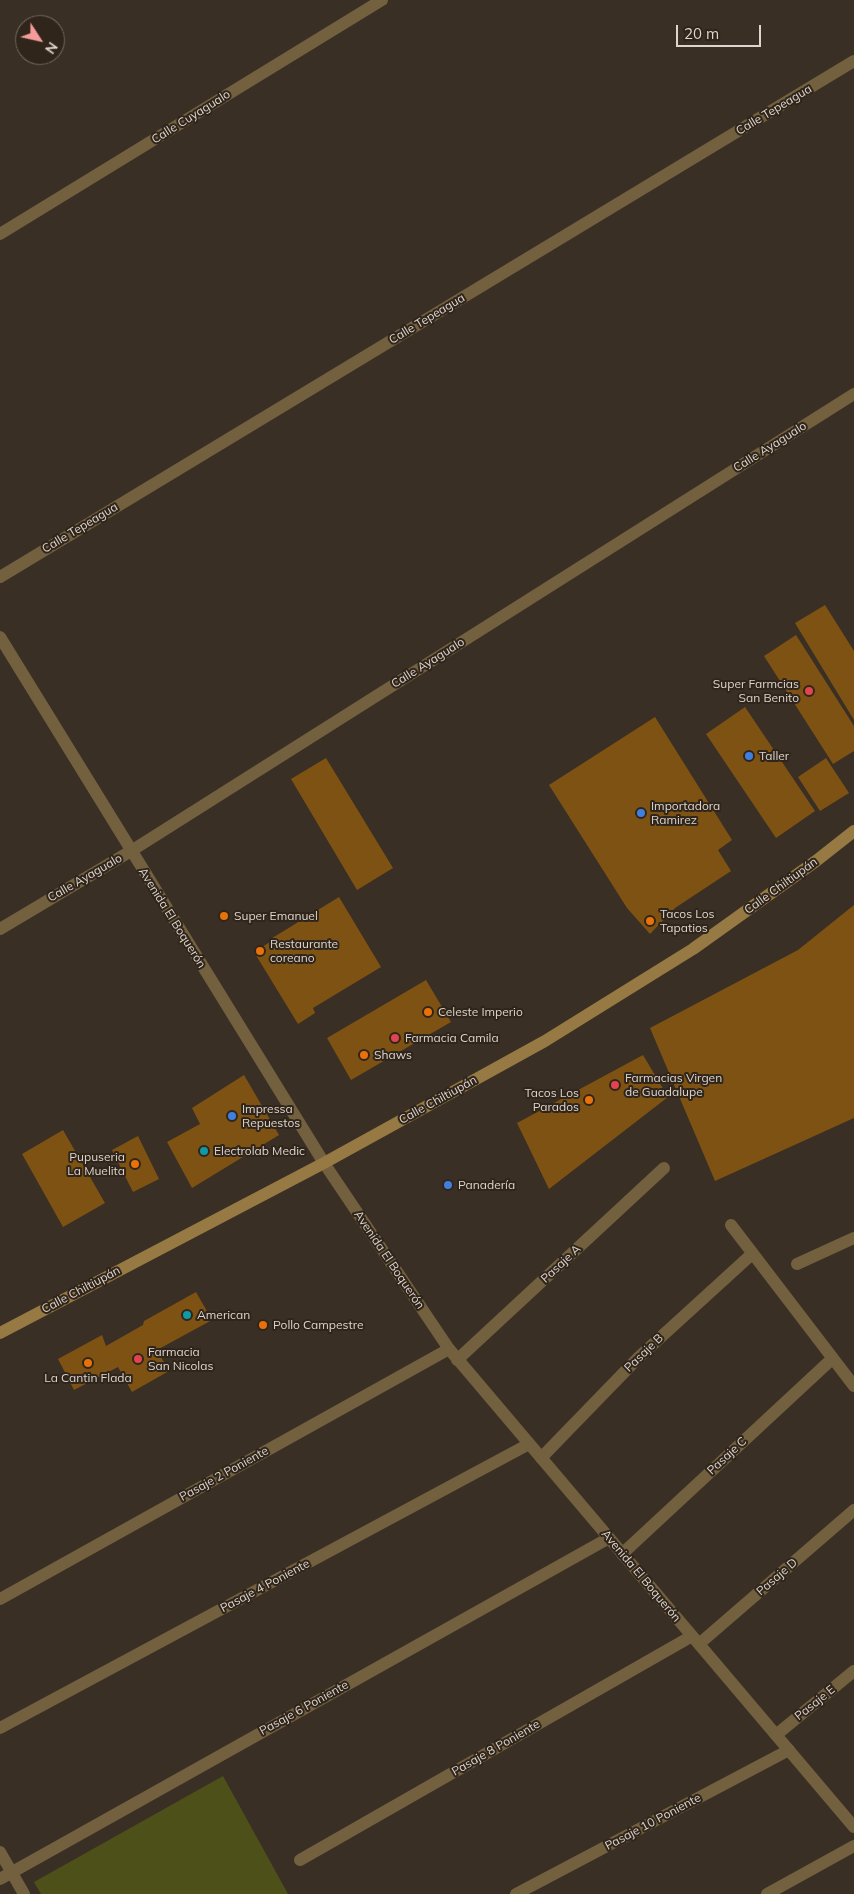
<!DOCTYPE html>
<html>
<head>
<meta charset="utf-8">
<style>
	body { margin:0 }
	#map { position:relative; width:854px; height:1894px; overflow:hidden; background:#3a2f24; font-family:Mulish,sans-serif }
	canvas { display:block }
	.north { position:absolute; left:15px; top:15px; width:50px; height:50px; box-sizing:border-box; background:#30251a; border:1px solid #756b62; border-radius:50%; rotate:125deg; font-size:14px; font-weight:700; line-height:20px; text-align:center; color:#ddd5ce }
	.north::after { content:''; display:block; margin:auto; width:18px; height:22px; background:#f59b9a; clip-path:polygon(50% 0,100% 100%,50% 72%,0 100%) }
	.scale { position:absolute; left:676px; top:25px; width:85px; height:22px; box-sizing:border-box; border:2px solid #ddd5ce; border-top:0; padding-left:6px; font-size:15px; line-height:18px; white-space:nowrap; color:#ddd5ce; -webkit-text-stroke:4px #30251a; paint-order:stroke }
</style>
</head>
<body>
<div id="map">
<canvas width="854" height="1894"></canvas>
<div class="north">N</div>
<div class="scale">20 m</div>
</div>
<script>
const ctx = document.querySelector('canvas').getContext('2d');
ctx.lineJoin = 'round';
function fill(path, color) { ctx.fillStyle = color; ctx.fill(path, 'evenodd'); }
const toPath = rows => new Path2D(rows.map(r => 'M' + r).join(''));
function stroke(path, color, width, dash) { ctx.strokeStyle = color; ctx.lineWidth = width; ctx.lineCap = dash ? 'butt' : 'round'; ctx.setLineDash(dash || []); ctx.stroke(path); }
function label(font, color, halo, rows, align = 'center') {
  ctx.font = font + ' Mulish,sans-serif'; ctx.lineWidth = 4; ctx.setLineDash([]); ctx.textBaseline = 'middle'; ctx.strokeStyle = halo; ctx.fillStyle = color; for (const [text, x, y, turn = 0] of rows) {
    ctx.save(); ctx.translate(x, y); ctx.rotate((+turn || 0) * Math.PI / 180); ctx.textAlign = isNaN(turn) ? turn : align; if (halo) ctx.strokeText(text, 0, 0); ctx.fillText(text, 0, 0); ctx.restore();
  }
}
const green = toPath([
	[223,1776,288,1894,41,1894,34,1882]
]);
const building = toPath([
	[825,605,854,651,854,720,795,623],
	[796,635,854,726,854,751,833,764,764,656],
	[745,707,815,811,776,838,706,734],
	[655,717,732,840,718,850,731,871,675,908,650,934,627,908,549,785],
	[326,758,393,868,357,890,291,779],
	[826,758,849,793,820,811,798,777],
	[339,897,381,967,313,1008,315,1013,298,1024,254,952,270,942,269,940],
	[854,905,854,1118,715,1181,650,1028,798,950],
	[426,980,451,1022,351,1080,327,1038],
	[643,1055,668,1097,549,1189,517,1123],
	[244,1075,279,1135,192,1188,167,1142,200,1124,192,1108],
	[63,1130,105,1203,63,1227,22,1154],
	[138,1136,159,1179,133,1192,112,1150],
	[196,1292,212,1320,157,1350,169,1371,132,1392,118,1367,74,1390,58,1359,102,1335,106,1346,143,1325,144,1321]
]);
const pedestrian = toPath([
	[731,1225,854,1386],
	[457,1360,664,1168],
	[541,1458,639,1357,752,1254],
	[622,1554,833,1358],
	[0,1599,449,1349],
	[699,1644,854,1510],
	[0,1728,529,1444],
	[776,1735,854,1671],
	[0,1852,24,1894],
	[300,1860,692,1636],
	[0,1879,609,1538],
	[516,1894,789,1750],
	[767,1894,854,1846]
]);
const minor = toPath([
	[0,234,382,0],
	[0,577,854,61],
	[0,929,131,851,854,394],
	[797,1264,854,1238]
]);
const tertiary = toPath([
	[0,637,324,1163,449,1349,854,1827]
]);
const secondary = toPath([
	[0,1333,324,1163,545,1041,693,949,816,861,854,831]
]);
const markers = [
	[809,691,5,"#e0444e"],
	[749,756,5,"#3f7fe0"],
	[641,813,5,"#3f7fe0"],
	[224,916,5,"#e8710a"],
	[650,921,5,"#e8710a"],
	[260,951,5,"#e8710a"],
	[428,1012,5,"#e8710a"],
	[395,1038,5,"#e0444e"],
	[364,1055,5,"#e8710a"],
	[615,1085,5,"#e0444e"],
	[589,1100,5,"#e8710a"],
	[232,1116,5,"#3f7fe0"],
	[204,1151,5,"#0f9aa8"],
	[135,1164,5,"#e8710a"],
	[448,1185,5,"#3f7fe0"],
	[187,1315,5,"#0f9aa8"],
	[263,1325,5,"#e8710a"],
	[138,1359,5,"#e0444e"],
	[88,1363,5,"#e8710a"]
];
const streetNames = [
	["Calle Tepeagua",774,110,-31],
	["Calle Cuyagualo",191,117,-32],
	["Calle Tepeagua",427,319,-31],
	["Calle Ayagualo",770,447,-32],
	["Calle Tepeagua",80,528,-31],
	["Calle Ayagualo",428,663,-32],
	["Calle Ayagualo",85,878,-30],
	["Calle Chiltiupán",781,886,-36],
	["Avenida El Boquerón",172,918,58],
	["Calle Chiltiupán",438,1100,-29],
	["Avenida El Boquerón",389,1260,56],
	["Pasaje A",561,1264,-43],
	["Calle Chiltiupán",81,1290,-28],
	["Pasaje B",644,1353,-44],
	["Pasaje C",727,1456,-43],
	["Pasaje 2 Poniente",224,1474,-29],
	["Avenida El Boquerón",641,1576,50],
	["Pasaje D",777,1577,-41],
	["Pasaje 4 Poniente",265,1586,-28],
	["Pasaje E",815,1703,-39],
	["Pasaje 6 Poniente",304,1708,-29],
	["Pasaje 8 Poniente",496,1748,-30],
	["Pasaje 10 Poniente",653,1822,-28]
];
const poiNames = [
	["Super Farmcias",799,684,"right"],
	["San Benito",799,698,"right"],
	["Taller",759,756],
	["Importadora",651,806],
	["Ramirez",651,820],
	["Tacos Los",660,914],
	["Tapatios",660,928],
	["Super Emanuel",234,916],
	["Restaurante",270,944],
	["coreano",270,958],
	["Celeste Imperio",438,1012],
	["Farmacia Camila",405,1038],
	["Shaws",374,1055],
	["Farmacias Virgen",625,1078],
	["de Guadalupe",625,1092],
	["Tacos Los",579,1093,"right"],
	["Parados",579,1107,"right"],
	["Impressa",242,1109],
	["Repuestos",242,1123],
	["Electrolab Medic",214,1151],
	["Pupuseria",125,1157,"right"],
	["La Muelita",125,1171,"right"],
	["Panadería",458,1185],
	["American",197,1315],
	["Pollo Campestre",273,1325],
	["Farmacia",148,1352],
	["San Nicolas",148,1366],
	["La Cantin Flada",88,1378,"center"]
];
fill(green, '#4e5019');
fill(building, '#7e5213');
stroke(pedestrian, '#72603f', 12);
stroke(minor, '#72603f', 12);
stroke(tertiary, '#72603f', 12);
stroke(secondary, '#967943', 12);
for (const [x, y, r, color] of markers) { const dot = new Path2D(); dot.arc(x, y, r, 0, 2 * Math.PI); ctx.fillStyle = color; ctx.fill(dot); stroke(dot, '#30251a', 2); }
label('12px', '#ddd5ce', '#30251a', streetNames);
label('12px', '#ddd5ce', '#30251a', poiNames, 'left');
</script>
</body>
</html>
